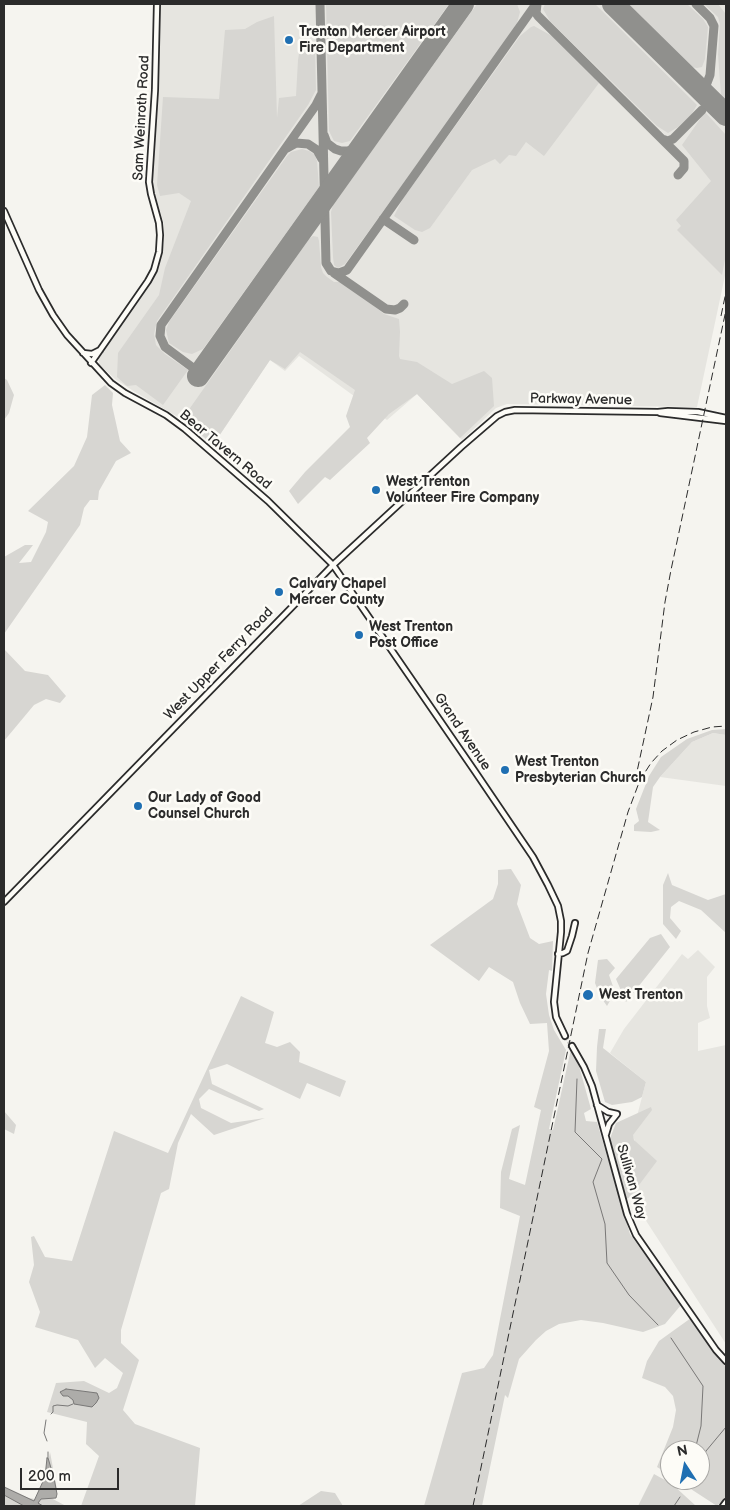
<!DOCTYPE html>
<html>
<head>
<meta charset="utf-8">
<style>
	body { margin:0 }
	#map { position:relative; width:730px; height:1510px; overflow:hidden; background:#f5f4ef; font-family:"Balsamiq Sans",sans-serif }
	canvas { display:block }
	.frame { position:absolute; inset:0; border:5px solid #2b2b2b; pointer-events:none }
	.north { position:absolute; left:660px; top:1440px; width:50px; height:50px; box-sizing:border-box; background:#fdfcf7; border:1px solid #a9a8a5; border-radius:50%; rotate:349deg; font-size:14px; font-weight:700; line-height:20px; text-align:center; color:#2b2b2b }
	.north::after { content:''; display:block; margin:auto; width:18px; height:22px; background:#1f6fb2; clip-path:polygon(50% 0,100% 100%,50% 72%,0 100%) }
	.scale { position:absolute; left:20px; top:1468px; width:99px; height:22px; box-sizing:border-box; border:2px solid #2b2b2b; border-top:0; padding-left:6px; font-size:15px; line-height:18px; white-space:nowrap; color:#2b2b2b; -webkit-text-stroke:4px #fdfcf7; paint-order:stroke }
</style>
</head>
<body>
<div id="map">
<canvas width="730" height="1510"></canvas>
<div class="frame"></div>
<div class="north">N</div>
<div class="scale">200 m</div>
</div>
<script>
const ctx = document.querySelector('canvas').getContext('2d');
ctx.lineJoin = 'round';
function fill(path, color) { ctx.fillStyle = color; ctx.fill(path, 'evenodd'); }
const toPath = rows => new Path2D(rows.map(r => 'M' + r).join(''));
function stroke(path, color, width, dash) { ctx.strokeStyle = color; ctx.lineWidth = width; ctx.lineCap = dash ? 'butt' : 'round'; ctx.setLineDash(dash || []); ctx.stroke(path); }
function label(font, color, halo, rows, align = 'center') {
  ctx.font = font + ' "Balsamiq Sans",sans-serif'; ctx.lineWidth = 5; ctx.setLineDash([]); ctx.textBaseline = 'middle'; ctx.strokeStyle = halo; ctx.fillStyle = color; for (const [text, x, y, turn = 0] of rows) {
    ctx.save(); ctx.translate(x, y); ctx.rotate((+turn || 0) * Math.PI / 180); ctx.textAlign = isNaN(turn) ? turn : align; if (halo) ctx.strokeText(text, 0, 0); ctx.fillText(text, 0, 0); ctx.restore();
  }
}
const built = toPath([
	[160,4,726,4,726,271,697,407,507,404,496,408,462,440,417,394,387,420,299,356,285,371,270,360,213,445,178,417,135,392,115,379,99,364,99,354,157,270,161,257,164,242,164,224,154,192,152,169],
	[713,733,726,735,726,786,660,777,692,742],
	[698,950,715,967,707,977,707,1006,710,1018,698,1023,698,1051,726,1045,726,1344,630,1196,636,1143,632,1135,646,1082,610,1053,624,1029,682,954,688,959]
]);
const green = toPath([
	[326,4,449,4,350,141,342,143,334,141,329,131],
	[477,4,517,4,520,12,517,23,501,48,345,264,338,268,334,265,333,257,331,212,333,205],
	[545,4,595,4,697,105,691,115,678,127,668,133,657,126,550,21,543,9],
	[627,4,687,4,703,19,708,27,705,59,702,67,697,68,691,67],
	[704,4,718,4,725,13,726,102,721,96,718,54,720,24,718,17],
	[274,16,277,118,279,98,296,96,298,60,300,48,315,47,316,90,308,105,157,321,154,334,156,345,165,354,188,370,163,405,136,385,127,386,117,377,118,353,159,295,165,268,191,201,179,193,160,196,157,185,163,97,219,99,225,30,245,29,257,22],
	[534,26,552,36,599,83,544,156,526,142,516,156,509,155,500,164,495,159,472,170,430,228,422,232,415,230,394,216,402,200,520,36,531,27],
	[705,112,726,135,726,254,722,275,677,230,681,226,676,220,711,181,682,145],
	[302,149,309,151,315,155,317,161,319,187,203,349,192,354,183,352,169,343,166,330,169,322,287,156,291,152],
	[313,236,318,237,319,241,321,267,323,273,327,277,334,282,344,282,384,314,399,319,400,332,399,356,400,359,417,362,452,384,484,371,492,378,494,406,460,438,417,394,389,414,367,438,370,443,330,480,325,477,298,504,289,491,305,472,350,427,346,416,355,390,300,352,285,369,270,360,213,445,183,418,309,239],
	[4,378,7,380,14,395,9,413,4,420],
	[105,385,113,393,112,405,120,441,131,453,116,461,99,491,98,500,90,500,84,508,80,525,4,634,4,557,25,545,33,545,19,563,31,562,46,532,48,522,28,511,74,466,87,437,92,395],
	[4,649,25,671,48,675,66,696,60,703,46,699,34,705,4,741],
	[726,729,726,735,713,733,692,742,660,777,653,787,648,822,660,830,651,832,634,831,634,825,639,821,636,809,649,776,661,757,687,739,712,730],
	[511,869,521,885,517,904,530,938,539,944,553,941,552,971,549,970,546,994,549,1015,554,1030,566,1050,549,1129,553,1130,571,1049,579,1066,591,1109,584,1113,586,1121,597,1122,630,1234,681,1305,665,1324,643,1332,603,1323,581,1320,559,1324,546,1331,536,1340,519,1359,508,1398,505,1395,482,1506,424,1506,462,1373,484,1368,493,1355,520,1216,500,1208,501,1172,512,1129,520,1125,509,1179,525,1185,541,1110,534,1107,549,1051,547,1023,530,1024,520,1003,513,982,489,967,479,981,430,945,493,899,498,884,498,870],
	[668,873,672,885,708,900,726,894,726,933,701,910,679,901,671,907,670,918,681,931,676,939,663,924,663,885],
	[661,934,670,947,626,1002,616,979,650,938],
	[607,959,615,968,609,975,615,992,607,1006,600,996,595,983,598,960],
	[241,996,274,1012,265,1043,277,1047,290,1042,300,1052,299,1062,346,1081,340,1097,307,1083,300,1099,227,1064,209,1070,212,1084,264,1109,259,1111,209,1089,199,1099,201,1108,231,1123,265,1118,214,1135,191,1114,178,1143,169,1189,161,1193,121,1330,121,1343,139,1360,123,1410,135,1424,200,1448,195,1506,81,1506,99,1456,86,1444,87,1422,47,1412,56,1383,84,1381,109,1393,117,1388,123,1373,105,1358,95,1368,78,1340,35,1327,40,1312,29,1282,34,1265,31,1237,34,1236,45,1257,72,1261,114,1131,168,1153],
	[599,1029,606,1029,603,1048,646,1082,642,1097,632,1102,612,1105,605,1102,596,1071,597,1047],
	[651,1107,652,1110,633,1135,634,1140,657,1161,630,1197,625,1200,609,1141,616,1123],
	[4,1111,16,1125,14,1134,4,1129],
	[691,1318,726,1366,726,1497,717,1506,677,1480,700,1480,700,1450,670,1450,670,1475,657,1467,673,1427,676,1410,673,1396,665,1387,642,1378,647,1361,659,1341],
	[50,1452,57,1490,51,1498,66,1506,4,1506,4,1486,29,1498,35,1499,45,1479],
	[654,1474,672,1484,696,1506,638,1506],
	[321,1491,335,1493,343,1506,298,1506]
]);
const water = toPath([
	[66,1389,97,1393,99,1398,96,1403,92,1407,74,1404,73,1400,68,1396,63,1396,60,1392,66,1389],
	[47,1458,48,1458,54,1478,57,1494,56,1498,41,1499,38,1503,43,1506,24,1506,4,1495,4,1487,34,1501,45,1477,47,1458]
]);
const stream = toPath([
	[577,1079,575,1132,602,1159,593,1182,605,1224,607,1263,629,1295,658,1325],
	[671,1338,703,1386,701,1426,695,1450],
	[51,1414,53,1412,53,1406,57,1405,68,1406,73,1404],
	[46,1420,44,1433,47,1441],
	[48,1452,48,1458],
	[700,1465,706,1451,726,1427],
	[691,1482,692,1480],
	[674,1506,680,1497]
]);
const taxiway = toPath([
	[320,4,326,263,331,271,339,273,347,270,536,4],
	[537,4,536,13,538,16,681,158,684,161,684,168,678,175],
	[696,4,710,18,714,26,710,75,707,83],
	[324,135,327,143,335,149,341,151,347,151,355,149,364,143],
	[662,139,668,141,673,139,702,110],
	[287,148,296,143,308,144,317,150,322,159],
	[383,219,414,240],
	[334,273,386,309,395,310,400,308,404,304],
	[200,373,165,347,160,336,161,325,316,105,321,95]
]);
const runway = toPath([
	[613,4,726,115],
	[198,376,463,4]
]);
const secondaryTunnel = toPath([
	[565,1036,572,1046]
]);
const secondary = toPath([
	[4,211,39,290,53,315,67,335,111,383,125,393,166,415,185,429,268,501,333,565,474,770,533,857,548,885,558,906,561,921,561,932,554,1002,556,1017,565,1036],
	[83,353,92,354,100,350],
	[91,363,148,281,154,270,159,252,160,235,159,223,151,194,149,182,155,90,157,4],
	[660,413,726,421],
	[4,902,333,565,461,447,497,416,505,412,515,410,658,412,668,411,698,412,726,418],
	[558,954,563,953,567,951,572,936,575,923],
	[572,1046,584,1067,592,1086,627,1214,636,1235,716,1350,726,1361],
	[597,1105,608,1112,617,1114,609,1124,606,1134],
	[723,1506,726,1502]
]);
const rail = toPath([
	[721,316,726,292],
	[635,781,653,697,665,602,671,570,726,310],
	[473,1506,588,953,628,812,640,780,651,763,662,751,677,740,694,732,712,727,726,726]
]);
const markers = [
	[289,40,5,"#1f6fb2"],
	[376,490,5,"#1f6fb2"],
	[279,592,5,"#1f6fb2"],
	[359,635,5,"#1f6fb2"],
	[505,770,5,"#1f6fb2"],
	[138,806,5,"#1f6fb2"],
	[588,995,6,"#1f6fb2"]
];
const poiNames = [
	["Trenton Mercer Airport",299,32],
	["Fire Department",299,48],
	["West Trenton",386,482],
	["Volunteer Fire Company",386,498],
	["Calvary Chapel",289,584],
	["Mercer County",289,600],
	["West Trenton",369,627],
	["Post Office",369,643],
	["West Trenton",515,762],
	["Presbyterian Church",515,778],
	["Our Lady of Good",148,798],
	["Counsel Church",148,814],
	["West Trenton",599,995]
];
const streetNames = [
	["Sam Weinroth Road",142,118,-87],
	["Parkway Avenue",581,400,1],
	["Bear Tavern Road",225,450,40],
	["West Upper Ferry Road",219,664,-46],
	["Grand Avenue",462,732,56],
	["Sullivan Way",631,1182,74]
];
fill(built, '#e6e5e0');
fill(green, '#d7d6d2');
fill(water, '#adaca9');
stroke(water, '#797877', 1);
stroke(stream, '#797877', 1);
stroke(taxiway, '#90908d', 9);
stroke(runway, '#90908d', 22);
stroke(secondaryTunnel, '#cdccc8', 4.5, [4.5, 2]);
stroke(secondary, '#2b2b2b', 8);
stroke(secondary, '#fdfcf7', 4.5);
stroke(rail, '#2b2b2b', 1, [8, 4]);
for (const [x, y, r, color] of markers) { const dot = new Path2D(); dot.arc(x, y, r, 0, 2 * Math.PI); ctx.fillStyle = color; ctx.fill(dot); stroke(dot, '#fdfcf7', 2); }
label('bold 14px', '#2b2b2b', '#fdfcf7', poiNames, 'left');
label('14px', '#2b2b2b', '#fdfcf7', streetNames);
</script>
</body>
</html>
